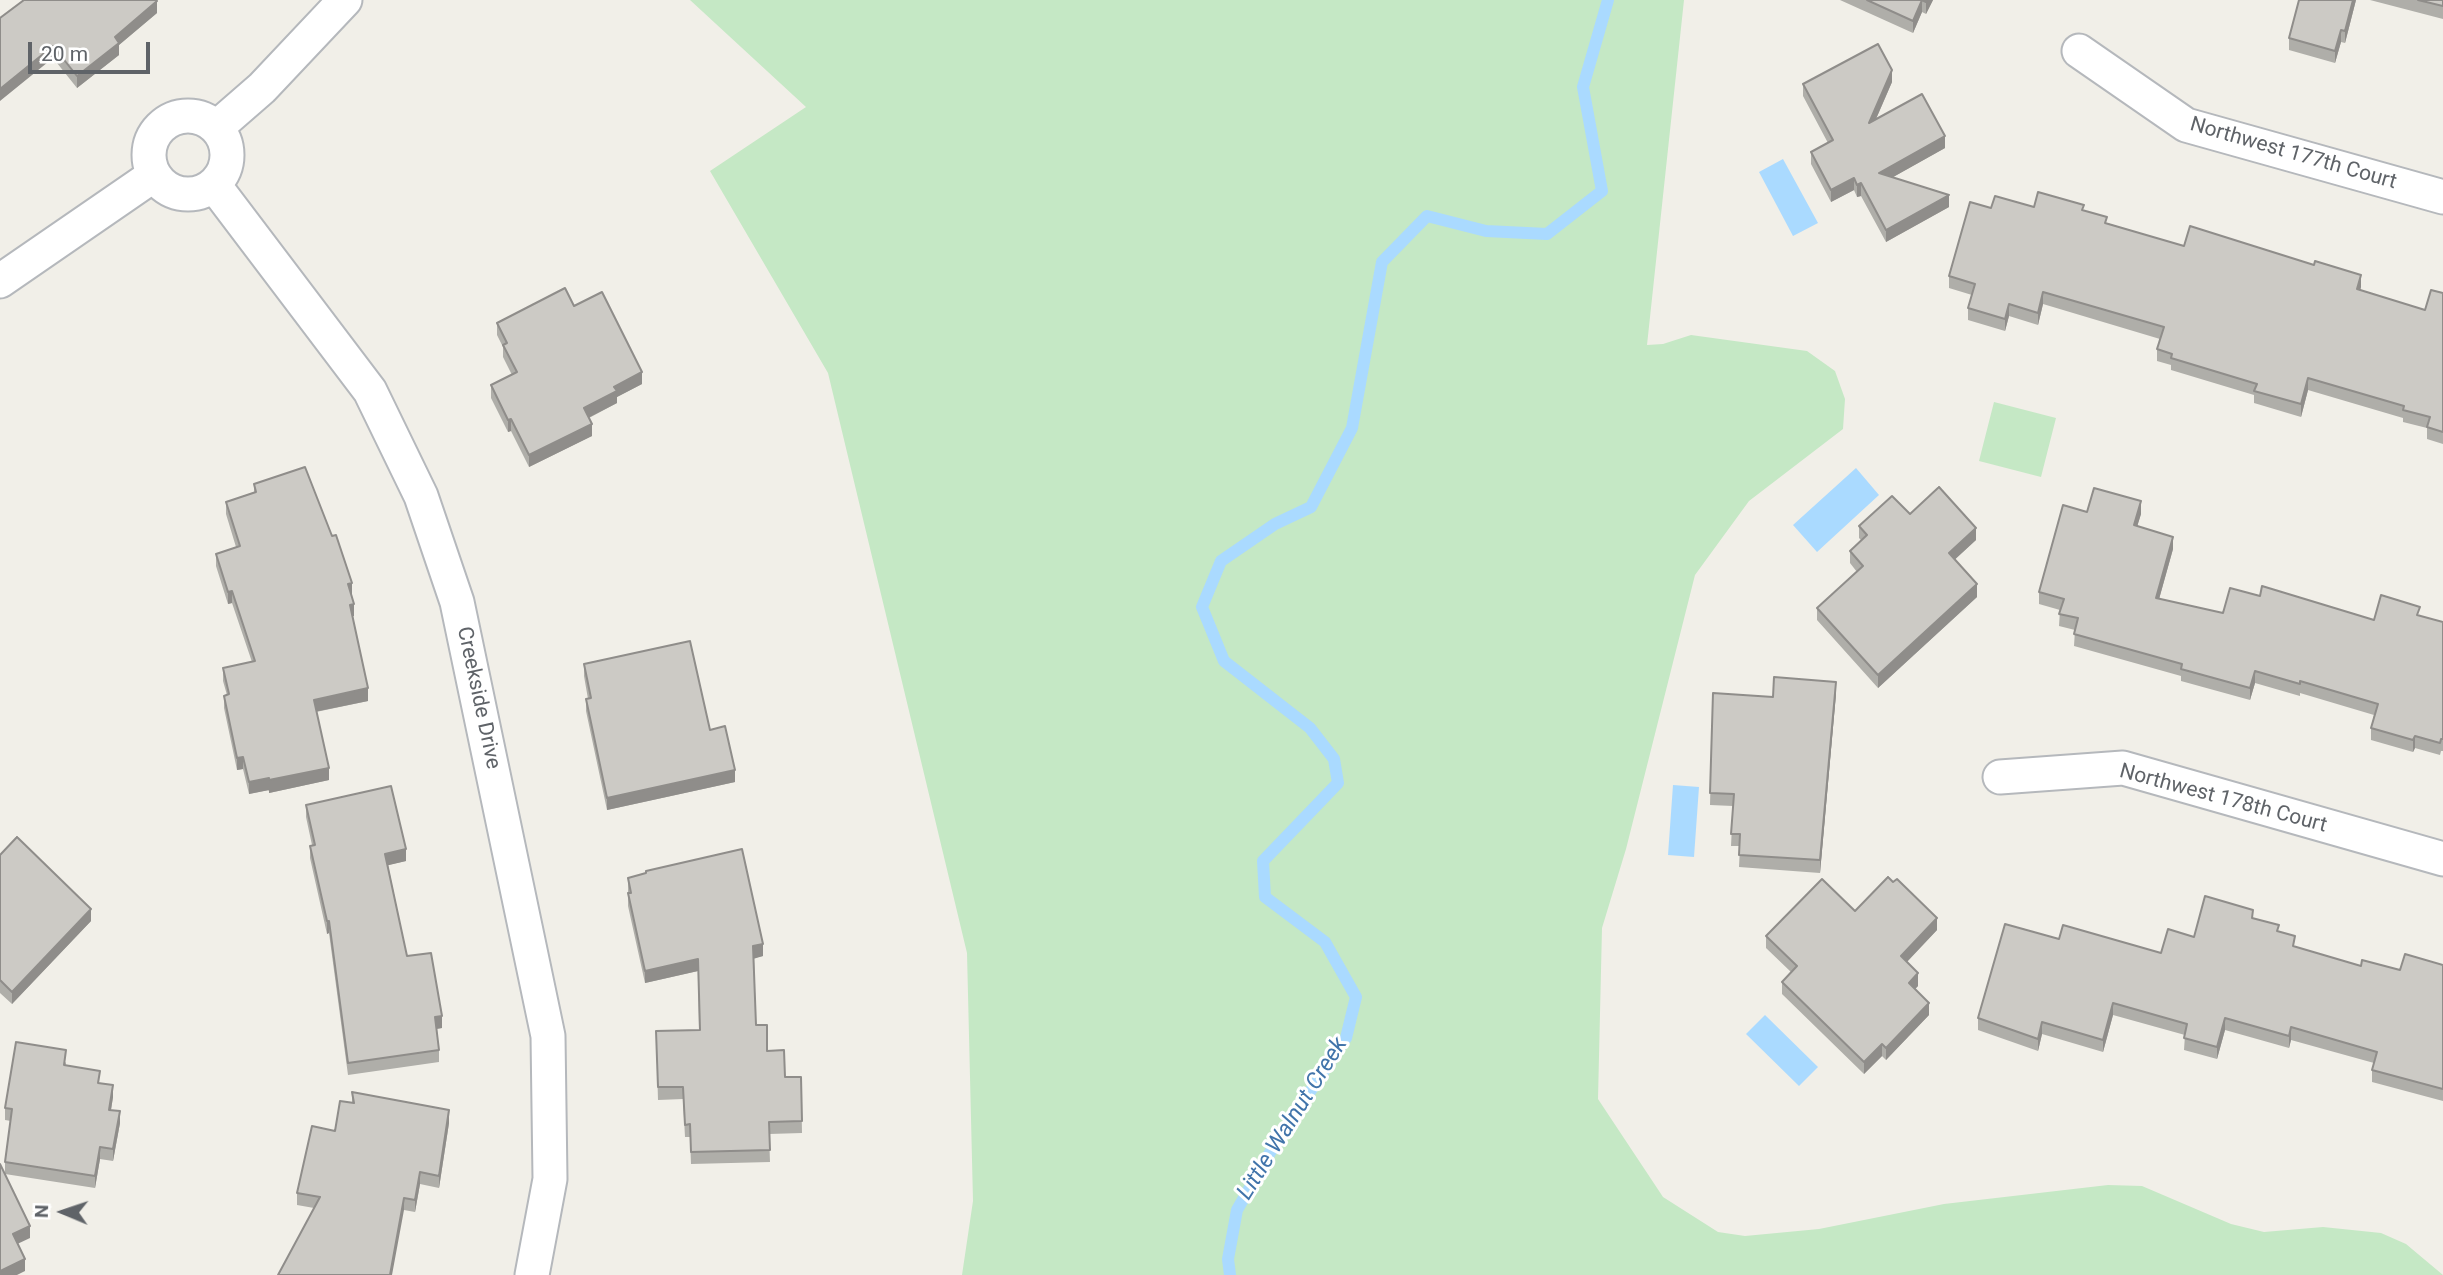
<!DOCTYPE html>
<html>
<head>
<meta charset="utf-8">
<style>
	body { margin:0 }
	#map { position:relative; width:2443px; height:1275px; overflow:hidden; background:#f1efe8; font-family:Roboto,sans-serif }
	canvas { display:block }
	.north { position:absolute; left:28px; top:1177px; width:70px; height:70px; -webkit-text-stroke:5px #fff; paint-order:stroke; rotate:272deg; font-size:19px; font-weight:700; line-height:28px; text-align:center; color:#5f6368 }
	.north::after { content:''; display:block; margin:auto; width:24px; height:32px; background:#5f6368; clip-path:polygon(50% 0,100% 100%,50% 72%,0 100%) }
	.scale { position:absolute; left:28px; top:42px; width:122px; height:32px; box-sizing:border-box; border:4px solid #5f6368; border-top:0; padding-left:9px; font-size:21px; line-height:24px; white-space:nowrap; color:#5f6368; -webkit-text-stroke:5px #fff; paint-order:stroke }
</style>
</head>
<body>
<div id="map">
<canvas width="2443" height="1275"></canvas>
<div class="north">N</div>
<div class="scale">20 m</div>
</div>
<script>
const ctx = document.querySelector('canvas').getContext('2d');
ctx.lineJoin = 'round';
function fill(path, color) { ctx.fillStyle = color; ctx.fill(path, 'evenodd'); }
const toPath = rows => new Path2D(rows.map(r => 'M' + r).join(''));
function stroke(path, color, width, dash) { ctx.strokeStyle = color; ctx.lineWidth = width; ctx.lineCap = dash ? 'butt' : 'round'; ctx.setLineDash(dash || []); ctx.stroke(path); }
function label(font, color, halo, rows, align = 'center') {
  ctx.font = font + ' Roboto,sans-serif'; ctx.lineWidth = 6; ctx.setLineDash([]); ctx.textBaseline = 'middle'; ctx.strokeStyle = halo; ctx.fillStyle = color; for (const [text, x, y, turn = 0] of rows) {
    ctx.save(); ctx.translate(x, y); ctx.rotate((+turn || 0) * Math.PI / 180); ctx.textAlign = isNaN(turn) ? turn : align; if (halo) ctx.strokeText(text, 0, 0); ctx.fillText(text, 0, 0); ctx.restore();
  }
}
const green = toPath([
	[690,0,1684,0,1647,345,1663,344,1691,335,1807,351,1835,371,1845,399,1843,429,1749,501,1695,575,1626,849,1602,928,1598,1099,1663,1197,1718,1232,1745,1236,1819,1229,1944,1204,2108,1185,2142,1186,2231,1224,2264,1232,2323,1227,2381,1233,2406,1244,2443,1275,962,1275,973,1201,967,953,828,373,710,171,806,107],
	[1994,402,2056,418,2041,477,1979,461]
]);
const water = toPath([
	[1783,159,1818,223,1793,236,1759,172],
	[1856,468,1879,495,1817,552,1793,525],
	[1673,785,1699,787,1694,857,1668,855],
	[1765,1015,1818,1067,1799,1086,1746,1034]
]);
const stream = toPath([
	[1230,1275,1228,1259,1237,1210,1275,1144,1346,1038,1356,997,1325,942,1265,897,1263,861,1338,783,1334,759,1310,728,1224,661,1202,607,1221,561,1275,524,1311,507,1352,428,1382,262,1427,216,1486,231,1547,234,1602,191,1583,87,1608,0]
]);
const minor = toPath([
	[2079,51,2186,125,2443,197],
	'149 155a39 39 0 1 1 78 0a39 39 0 1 1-78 0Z',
	[216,128,262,88,345,0],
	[214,185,370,391,421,496,457,602,548,1036,550,1179,532,1275],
	[0,281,154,175],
	[2000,777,2123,768,2443,859]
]);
const wall = toPath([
	[1840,0,1933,0,1926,14,1922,12,1913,33],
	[2356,0,2345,43,2341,42,2335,63,2289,50,2289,38],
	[2370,0,2443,0,2443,19],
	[157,13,119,45,119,55,77,88,53,58,0,18],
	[1892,82,1876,119,1945,148,1893,177,1949,207,1886,242,1861,196,1857,197,1854,190,1831,202,1811,164,1811,152,1828,143,1803,96,1803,84],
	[2034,207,2084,211,2107,223,2184,246,2361,287,2360,290,2425,310,2443,293,2443,444,2427,439,2427,428,2403,422,2403,418,2308,390,2301,417,2254,403,2254,395,2171,370,2171,365,2157,361,2157,349,2160,339,2043,304,2038,325,2009,316,2005,331,1968,320,1968,308,1972,295,1949,288,1949,276,1991,208],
	[574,306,642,384,617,397,617,403,589,418,592,436,529,467,511,431,508,432,491,398,491,385,512,375,503,357,503,347,497,335,497,323],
	[254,484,352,595,354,616,353,616,368,701,316,712,329,780,269,793,269,790,249,794,243,769,237,770,224,708,224,696,227,695,223,681,223,668,252,662,232,603,228,604,216,566,216,554,236,547,226,514,226,502,254,492],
	[2087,512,2141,514,2137,526,2173,549,2159,599,2223,613,2260,596,2374,620,2420,616,2443,622,2443,751,2441,751,2440,755,2415,748,2413,752,2371,740,2371,728,2374,715,2300,693,2300,696,2255,683,2250,700,2181,681,2181,676,2074,646,2075,630,2059,626,2060,610,2039,604,2039,592],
	[1910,514,1976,540,1955,559,1977,597,1878,688,1817,620,1817,608,1857,572,1850,563,1850,551,1861,540,1859,538,1859,526],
	[584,664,710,730,735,782,607,810,586,711,586,699,588,699,584,676],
	[1713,693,1773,697,1836,694,1820,873,1739,867,1740,846,1731,846,1733,806,1710,805],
	[306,805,406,861,388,865,407,956,442,1028,437,1029,439,1050,439,1062,348,1075,329,933,327,934,310,858,310,846,312,845,306,817],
	[0,855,91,921,12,1004,0,993],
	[628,878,763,956,754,958,756,1025,767,1051,785,1077,801,1077,802,1133,769,1134,770,1162,691,1164,690,1137,685,1137,683,1099,658,1100,656,1031,699,1030,698,971,645,983,628,906],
	[2253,918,2279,931,2295,947,2361,966,2400,970,2443,965,2443,1101,2372,1082,2372,1070,2374,1063,2291,1040,2289,1048,2225,1030,2217,1059,2184,1050,2185,1035,2113,1015,2103,1052,2042,1034,2038,1051,1978,1030,1978,1018,2059,939,2161,953,2194,937],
	[1937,930,1907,962,1918,986,1915,989,1929,1015,1886,1060,1882,1056,1864,1074,1782,994,1782,982,1791,972,1766,948,1766,936],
	[66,1062,66,1065,100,1084,113,1097,111,1110,120,1123,113,1161,100,1159,95,1188,5,1174,5,1162,11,1121,5,1120,5,1108],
	[352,1092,449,1123,439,1188,420,1184,415,1212,404,1210,314,1208,297,1205,297,1193,352,1103]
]);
const shadedWall = toPath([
	[1922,0,1922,12,1913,33,1913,21],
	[1927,0,1933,0,1926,14,1926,2],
	[2353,0,2356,0,2345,43,2345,31],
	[157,1,157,13,119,45,119,55,77,88,77,76,115,37],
	[2341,30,2341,42,2335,63,2335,51],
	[53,46,53,58,0,101,0,89],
	[1892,70,1892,82,1869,135,1869,123],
	[1945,136,1945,148,1879,185,1879,173],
	[1854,178,1854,190,1831,202,1831,190],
	[1861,183,1861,196,1857,197,1857,185],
	[1949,195,1949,207,1886,242,1886,230],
	[2361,275,2361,287,2357,301,2357,289],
	[2043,292,2043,304,2038,325,2038,313],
	[2009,304,2009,316,2005,331,2005,319],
	[642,372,642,384,617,397,617,403,584,420,584,408,614,387],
	[2308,378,2308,390,2301,417,2301,404],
	[511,419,511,431,508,432,508,420],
	[592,424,592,436,529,467,529,455],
	[2141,501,2141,514,2134,537,2134,525],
	[1976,528,1976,540,1949,565,1949,553],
	[2173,537,2173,549,2156,610,2156,598],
	[352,583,352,595,348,596,348,584],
	[1977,584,1977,597,1878,688,1878,675],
	[232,591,232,603,228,604,228,592],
	[354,604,354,616,350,617,350,605],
	[2255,671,2255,683,2250,700,2250,688],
	[1836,682,1836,694,1820,873,1820,860],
	[368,688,368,701,314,712,314,700],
	[2415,736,2415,748,2413,752,2413,740],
	[243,757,243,769,237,770,237,758],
	[329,768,329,780,269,793,269,780],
	[735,770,735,782,607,810,607,798],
	[269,778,269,790,249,794,249,782],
	[406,849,406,861,385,866,385,854],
	[91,909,91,921,12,1004,12,992],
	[1937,918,1937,930,1901,968,1901,956],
	[327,921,329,921,329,933,327,934],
	[763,944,763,956,753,959,753,946],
	[698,959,698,971,645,983,645,971],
	[1918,973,1918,986,1909,995,1909,983],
	[1929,1003,1929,1015,1886,1060,1886,1048],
	[2113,1003,2113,1015,2103,1052,2103,1040],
	[442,1016,442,1028,435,1029,435,1017],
	[2225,1018,2225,1030,2217,1059,2217,1047],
	[2042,1022,2042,1034,2038,1051,2038,1039],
	[2291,1027,2291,1040,2289,1048,2289,1036],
	[1882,1044,1882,1056,1864,1074,1864,1062],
	[113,1085,113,1097,109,1122,109,1110],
	[449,1110,449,1123,439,1188,439,1176],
	[120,1111,120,1123,113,1161,113,1149],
	[100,1147,100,1159,95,1188,95,1176],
	[420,1172,420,1184,415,1212,415,1200],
	[404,1198,404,1210,392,1275,390,1275],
	[30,1226,30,1238,13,1246,13,1234],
	[25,1259,25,1271,17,1275,0,1275,0,1271]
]);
const building = toPath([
	[24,0,156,0,157,1,115,37,119,43,77,76,53,46,0,89,0,18,24,0],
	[1867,0,1927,0,1926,2,1922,0,1913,21,1867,0],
	[2299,0,2353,0,2345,31,2341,30,2335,51,2289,38,2299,0],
	[2418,0,2443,0,2443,6,2418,0],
	[1878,44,1892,70,1869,123,1922,94,1945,136,1879,173,1949,195,1886,230,1861,183,1857,185,1854,178,1831,190,1811,152,1833,140,1803,84,1878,44],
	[2038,192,2084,205,2082,210,2107,217,2105,223,2184,246,2190,226,2314,265,2315,261,2361,275,2357,289,2425,310,2431,290,2443,293,2443,432,2427,427,2430,417,2403,410,2404,406,2308,378,2301,404,2254,391,2257,384,2171,358,2172,354,2157,349,2164,327,2043,292,2038,313,2009,304,2005,319,1968,308,1975,284,1949,276,1970,202,1991,208,1995,196,2034,207,2038,192],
	[565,288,574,306,602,292,642,372,614,387,617,391,584,408,592,424,529,455,511,419,508,420,491,385,517,372,503,345,507,343,497,323,565,288],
	[305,467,332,536,336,535,352,583,348,584,354,604,350,605,368,688,314,700,329,768,269,780,269,778,249,782,243,757,237,758,224,696,229,694,223,668,255,661,232,591,228,592,216,554,240,546,226,502,256,492,254,484,305,467],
	[1939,487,1976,528,1949,553,1977,584,1878,675,1817,608,1863,566,1850,551,1867,535,1859,526,1892,496,1910,514,1939,487],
	[2094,488,2141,501,2134,525,2173,537,2156,598,2223,613,2230,588,2260,596,2262,586,2374,620,2381,595,2420,607,2417,615,2443,622,2443,739,2441,739,2440,743,2415,736,2413,740,2371,728,2378,704,2300,681,2300,684,2255,671,2250,688,2181,669,2182,664,2074,634,2078,618,2059,614,2064,599,2039,592,2063,505,2087,512,2094,488],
	[690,641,710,730,725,726,735,770,607,798,586,699,591,698,584,664,690,641],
	[1774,677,1836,682,1820,860,1739,855,1740,834,1731,834,1734,794,1710,793,1713,693,1773,697,1774,677],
	[391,786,406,849,385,854,407,956,431,953,442,1016,435,1017,439,1050,348,1063,329,921,327,921,310,846,315,845,306,805,391,786],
	[17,837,91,909,12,992,0,980,0,855,17,837],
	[742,849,763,944,753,946,756,1025,767,1025,767,1051,784,1050,785,1077,801,1077,802,1121,769,1122,770,1150,691,1152,690,1124,685,1125,683,1087,658,1087,656,1031,700,1030,698,959,645,971,628,893,631,893,628,878,646,873,646,871,742,849],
	[1888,877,1893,882,1897,879,1937,918,1901,956,1918,973,1909,983,1929,1003,1886,1048,1882,1044,1864,1062,1782,982,1797,966,1766,936,1822,879,1855,911,1888,877],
	[2205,896,2253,910,2252,918,2279,925,2277,931,2295,936,2293,946,2361,966,2362,960,2400,970,2405,954,2443,965,2443,1089,2372,1070,2377,1052,2291,1027,2289,1036,2225,1018,2217,1047,2184,1038,2187,1024,2113,1003,2103,1040,2042,1022,2038,1039,1978,1018,2005,924,2059,939,2063,925,2161,953,2168,929,2194,937,2205,896],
	[16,1042,66,1050,64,1065,100,1071,98,1083,113,1085,109,1110,120,1111,113,1149,100,1147,95,1176,5,1162,12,1109,5,1108,16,1042],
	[352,1092,449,1110,439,1176,420,1172,415,1200,404,1198,390,1275,278,1275,320,1197,297,1193,312,1126,335,1131,340,1101,354,1103,352,1092],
	[0,1164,30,1226,13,1234,25,1259,0,1271,0,1164]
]);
const streetNames = [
	["Northwest 177th Court",2293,154,16],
	["Creekside Drive",478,698,78],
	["Northwest 178th Court",2223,799,15]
];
const waterNames = [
	["Little Walnut Creek",1293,1119,-58]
];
fill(green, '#c5e8c5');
fill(water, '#aadaff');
stroke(stream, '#aadaff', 12);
stroke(minor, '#b5b8bc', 37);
stroke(minor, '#fff', 33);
fill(wall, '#afaea9');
fill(shadedWall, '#8f8d8a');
fill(building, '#cccac5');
stroke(building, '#8f8d8a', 2);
label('21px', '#5f6368', '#fff', streetNames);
label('italic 23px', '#4174aa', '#fff', waterNames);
</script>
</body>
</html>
